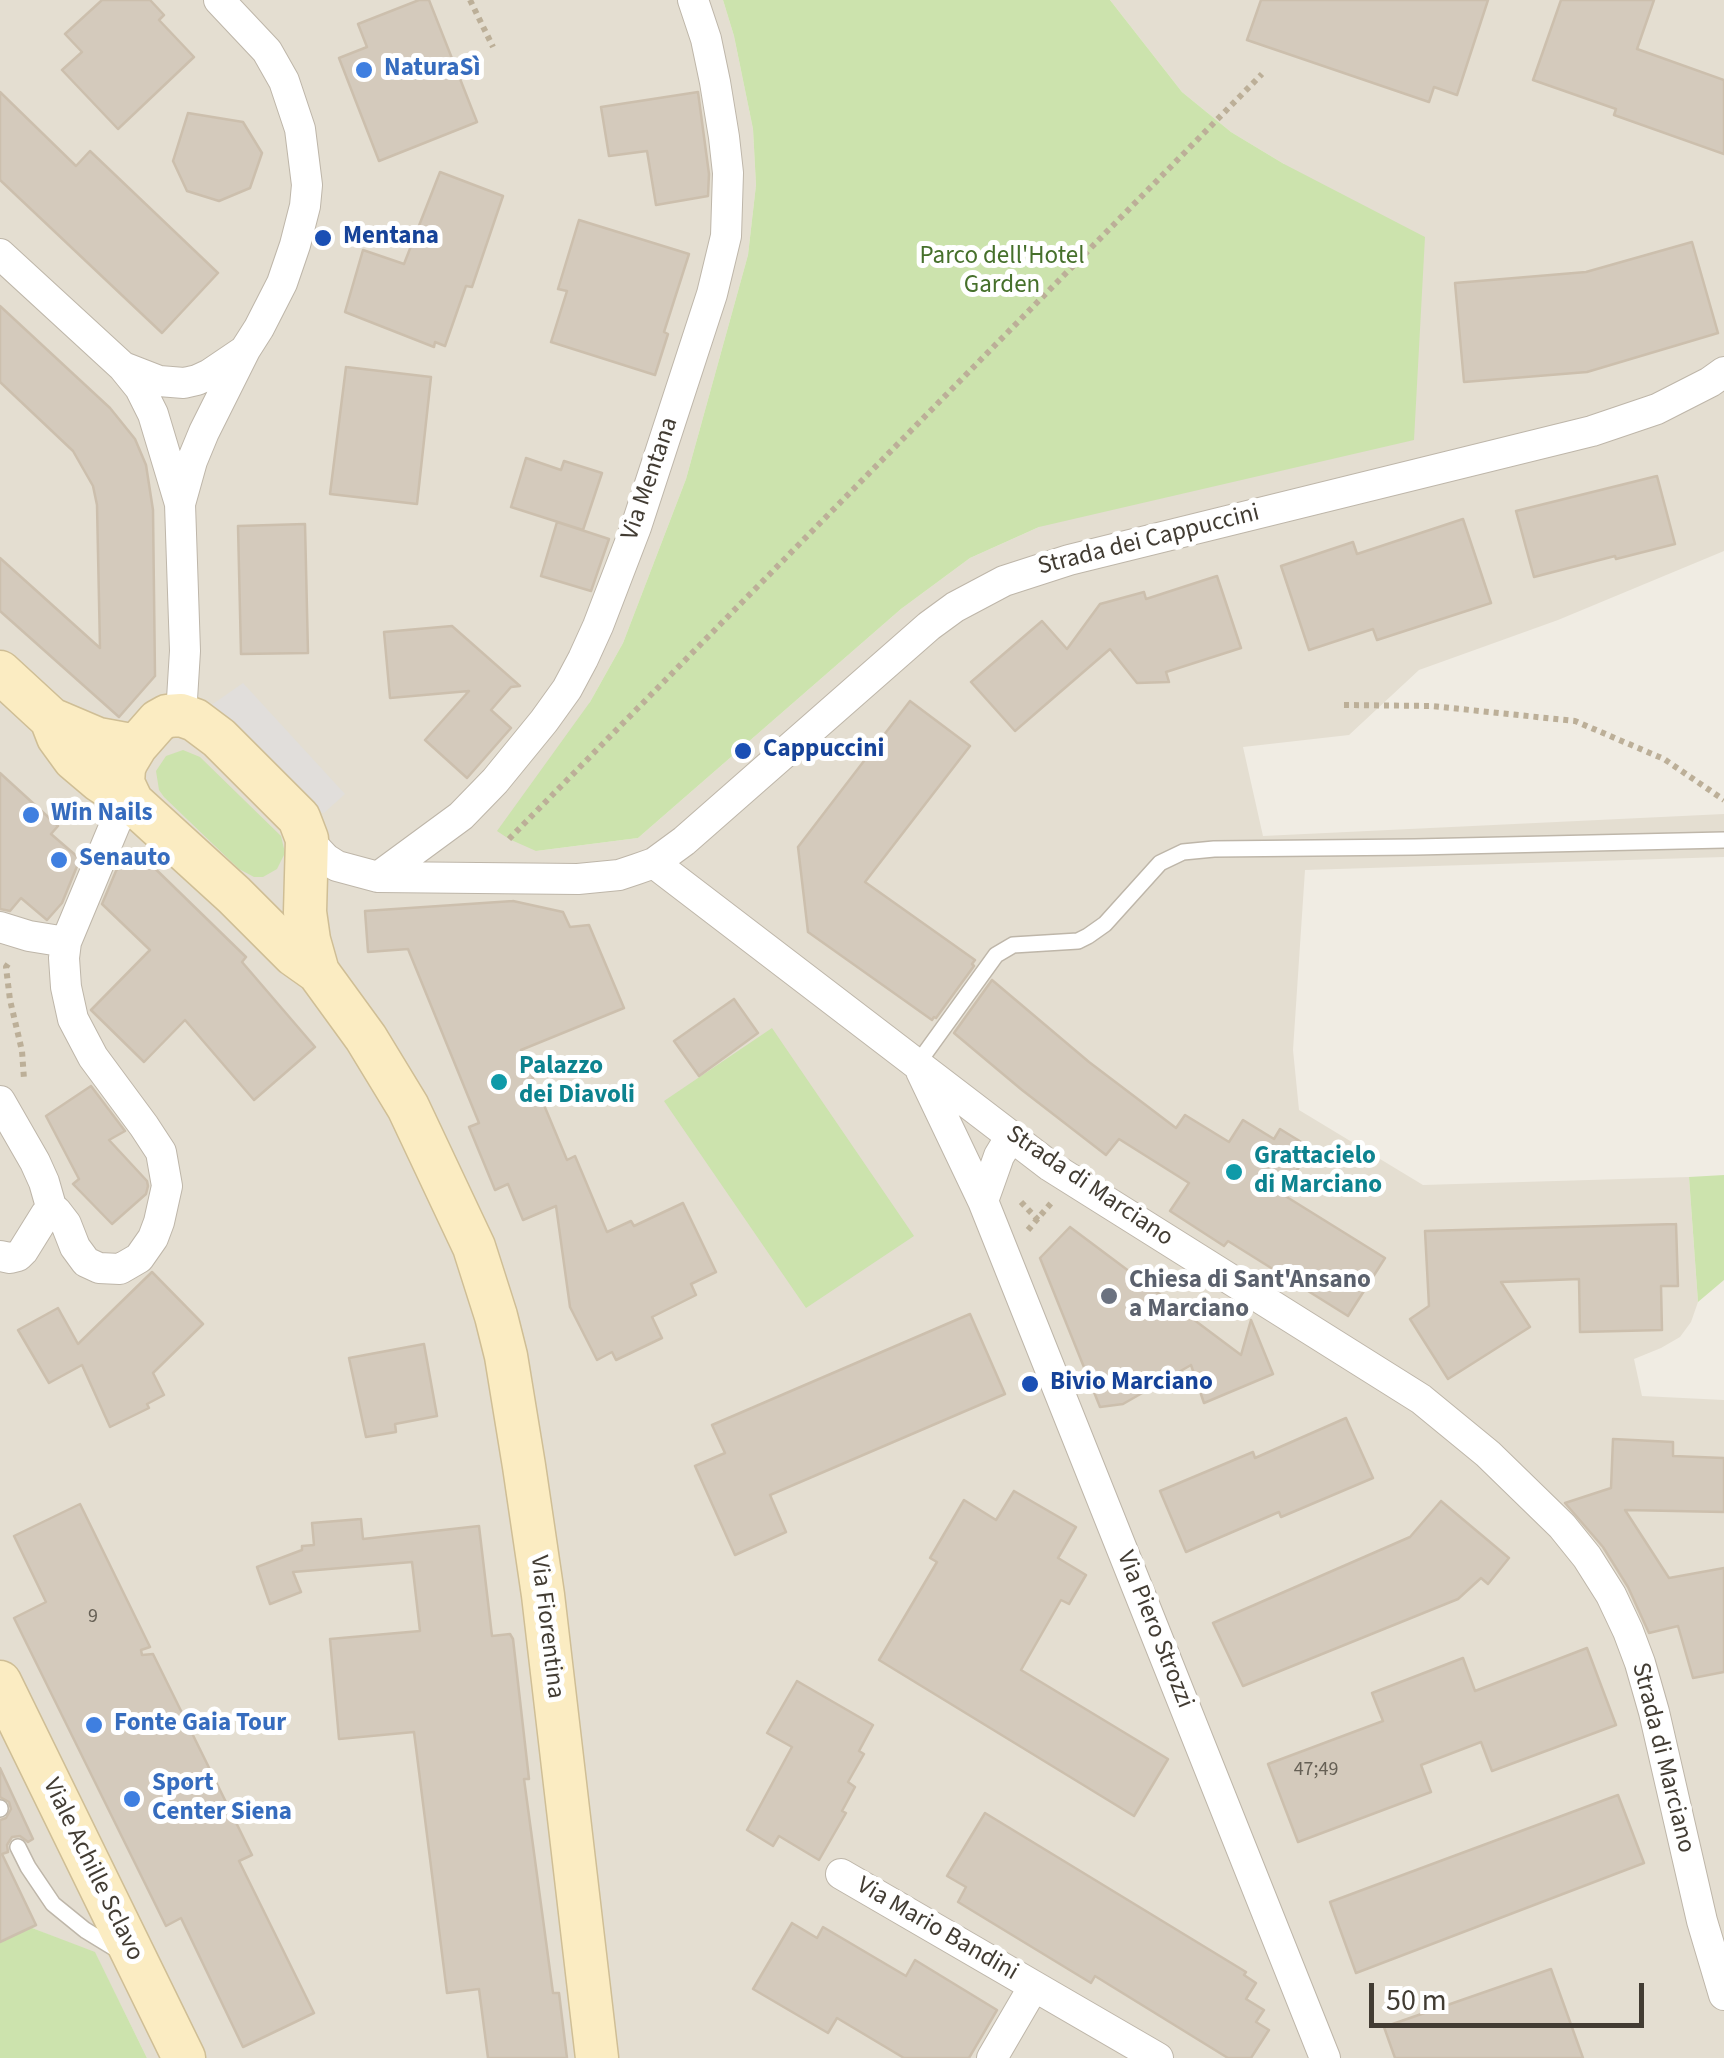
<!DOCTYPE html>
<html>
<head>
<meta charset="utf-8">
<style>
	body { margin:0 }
	#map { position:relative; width:1724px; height:2058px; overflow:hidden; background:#f0ece3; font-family:"Source Sans 3",sans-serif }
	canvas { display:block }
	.scale { position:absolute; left:1369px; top:1983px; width:275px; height:45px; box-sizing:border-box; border:5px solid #423c33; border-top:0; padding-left:12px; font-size:30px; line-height:35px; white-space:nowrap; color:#423c33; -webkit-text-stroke:8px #fff; paint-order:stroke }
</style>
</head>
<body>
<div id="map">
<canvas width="1724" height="2058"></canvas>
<div class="scale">50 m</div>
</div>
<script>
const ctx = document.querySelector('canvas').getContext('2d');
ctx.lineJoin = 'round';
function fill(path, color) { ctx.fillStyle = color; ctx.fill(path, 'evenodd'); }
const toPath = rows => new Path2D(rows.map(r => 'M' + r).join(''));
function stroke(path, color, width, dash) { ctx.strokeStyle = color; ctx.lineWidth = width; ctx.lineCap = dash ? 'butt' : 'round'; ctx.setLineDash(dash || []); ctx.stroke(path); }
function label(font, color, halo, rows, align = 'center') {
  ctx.font = font + ' "Source Sans 3",sans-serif'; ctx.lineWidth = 10; ctx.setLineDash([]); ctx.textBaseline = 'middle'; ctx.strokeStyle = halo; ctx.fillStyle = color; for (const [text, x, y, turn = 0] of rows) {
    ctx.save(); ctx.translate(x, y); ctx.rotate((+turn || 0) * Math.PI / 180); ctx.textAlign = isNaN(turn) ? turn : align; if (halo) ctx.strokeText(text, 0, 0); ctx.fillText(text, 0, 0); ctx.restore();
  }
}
const residential = toPath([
	[0,0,723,0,734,36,753,129,756,185,748,255,686,479,623,643,590,702,536,851,638,838,901,609,970,558,1039,527,1284,164,1231,132,1182,92,1110,0,1724,0,1724,551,1558,620,1419,670,1349,735,1243,747,1263,836,1724,814,1724,857,1305,870,1293,1050,1299,1110,1423,1185,1689,1177,1698,1302,1691,1322,1680,1337,1661,1348,1634,1359,1642,1396,1724,1400,1724,2058,147,2058,95,1953,19,1923,0,1883]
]);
const green = toPath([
	[723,0,1110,0,1182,92,1231,132,1284,164,1425,237,1414,440,1039,527,970,558,901,609,638,838,536,851,509,839,497,831,590,702,623,643,686,479,748,255,756,185,753,129,734,36],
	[183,750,200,757,281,836,285,853,277,869,263,877,254,877,239,869,164,797,159,790,156,771,166,756],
	[772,1028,914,1236,806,1308,664,1101],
	[1724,1175,1724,1280,1698,1302,1689,1177],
	[0,1883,19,1923,95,1952,147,2058,0,2058]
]);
const parking = toPath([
	[243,683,345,794,324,813,313,811,210,706]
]);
const building = toPath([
	[102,0,150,0,164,15,159,20,194,57,118,129,62,70,82,52,65,34,102,0],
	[419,0,429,0,477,122,379,161,339,58,367,47,358,24,419,0],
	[1261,0,1488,0,1457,95,1434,87,1429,102,1247,40,1261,0],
	[1561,0,1654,0,1637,49,1724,80,1724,154,1614,115,1616,109,1533,80,1561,0],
	[0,92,76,166,90,151,218,273,162,333,0,180,0,92],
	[698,92,709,174,708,196,656,205,647,151,609,156,601,107,698,92],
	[188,113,243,122,262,153,250,188,219,201,187,191,173,161,188,113],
	[440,172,503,196,472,287,466,286,445,346,435,342,434,347,345,312,363,250,404,264,440,172],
	[579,220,689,254,664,332,668,334,655,375,551,342,567,291,558,289,579,220],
	[1692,242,1718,333,1587,372,1464,382,1455,283,1586,272,1692,242],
	[0,306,110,408,135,439,146,465,153,510,155,676,119,717,0,611,0,558,100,648,97,505,93,486,73,451,0,382,0,306],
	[346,367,431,377,417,504,330,494,346,367],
	[526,458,561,470,564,461,602,473,583,530,511,507,526,458],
	[1657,476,1675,544,1616,559,1615,556,1534,577,1516,511,1657,476],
	[1463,519,1491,603,1377,640,1373,629,1309,650,1281,566,1353,542,1357,554,1463,519],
	[557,522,609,539,591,591,541,576,557,522],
	[305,524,308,653,241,654,238,526,305,524],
	[1217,576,1241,648,1166,672,1169,682,1137,683,1110,649,1015,731,971,682,1042,621,1067,649,1100,604,1144,592,1146,599,1217,576],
	[452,626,520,686,511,687,491,710,511,728,467,778,425,740,469,691,390,698,384,632,452,626],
	[910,701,970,746,865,882,975,960,972,964,974,966,936,1018,934,1017,932,1020,808,932,798,847,910,701],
	[0,773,58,826,51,834,80,859,62,903,47,920,21,898,10,911,0,909,0,773],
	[136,850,246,957,242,962,315,1047,254,1100,185,1020,144,1062,91,1010,150,950,102,904,116,871,136,850],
	[513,901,563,912,570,927,589,925,624,1008,521,1050,567,1160,575,1156,607,1232,631,1221,634,1226,683,1203,716,1272,691,1284,696,1295,652,1317,662,1338,616,1360,612,1352,597,1360,570,1307,556,1206,523,1220,508,1184,495,1190,469,1127,479,1123,408,949,368,952,365,911,513,901],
	[992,980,1089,1062,1176,1128,1185,1115,1229,1142,1243,1120,1274,1139,1280,1129,1311,1148,1282,1194,1385,1258,1348,1316,1228,1241,1224,1246,1170,1211,1189,1183,1119,1139,1106,1155,1022,1090,954,1033,992,980],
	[734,999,758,1033,699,1076,674,1041,734,999],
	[91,1086,125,1131,109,1140,147,1181,148,1186,146,1194,112,1224,73,1184,79,1179,46,1116,91,1086],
	[1676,1224,1678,1286,1661,1286,1662,1330,1580,1332,1579,1279,1501,1282,1530,1327,1448,1379,1410,1319,1429,1306,1425,1231,1676,1224],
	[1070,1227,1241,1355,1251,1320,1273,1374,1204,1403,1191,1365,1123,1404,1100,1407,1040,1258,1070,1227],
	[152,1272,203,1324,153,1373,164,1395,147,1404,149,1408,110,1427,82,1365,49,1383,18,1330,58,1308,78,1344,152,1272],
	[970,1314,1005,1394,770,1495,786,1532,735,1555,695,1466,725,1453,712,1425,970,1314],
	[424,1344,437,1416,395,1424,396,1432,366,1437,349,1358,424,1344],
	[1346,1418,1373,1478,1281,1517,1279,1512,1186,1552,1160,1491,1253,1452,1255,1458,1346,1418],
	[1613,1439,1673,1442,1673,1456,1724,1458,1724,1512,1625,1510,1669,1578,1724,1568,1724,1672,1693,1678,1678,1626,1649,1633,1628,1587,1603,1547,1565,1503,1611,1488,1613,1439],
	[1014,1491,1076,1527,1058,1558,1086,1575,1069,1604,1061,1600,1021,1670,1168,1759,1134,1816,879,1660,937,1562,930,1558,964,1500,996,1520,1014,1491],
	[1441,1501,1509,1558,1488,1584,1481,1578,1458,1599,1243,1686,1213,1623,1410,1537,1441,1501],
	[80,1504,150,1647,141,1650,142,1655,153,1654,252,1855,239,1861,314,2013,243,2047,181,1918,166,1926,14,1618,46,1602,14,1536,80,1504],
	[361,1519,363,1539,479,1526,492,1636,510,1634,513,1639,529,1779,524,1779,553,1993,559,1993,567,2058,488,2058,479,1989,447,1993,414,1732,339,1739,330,1639,420,1631,412,1562,293,1572,301,1592,270,1604,257,1567,302,1550,302,1546,314,1545,312,1523,361,1519],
	[1587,1648,1616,1725,1492,1771,1481,1742,1421,1765,1431,1792,1298,1842,1268,1764,1383,1721,1372,1693,1463,1658,1475,1691,1587,1648],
	[797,1681,873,1725,859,1751,864,1754,848,1782,855,1787,842,1811,846,1813,819,1860,779,1836,773,1846,747,1830,792,1747,767,1733,797,1681],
	[0,1768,33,1839,28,1842,20,1836,12,1837,7,1845,8,1852,2,1854,36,1925,0,1942,0,1820,6,1818,11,1809,9,1802,0,1797,0,1768],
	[1618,1795,1644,1863,1356,1973,1330,1902,1618,1795],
	[985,1813,1246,1972,1244,1975,1256,1983,1246,1999,1264,2010,1256,2022,1269,2030,1251,2058,1228,2058,1095,1976,1091,1983,958,1902,966,1887,947,1876,985,1813],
	[792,1923,817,1938,823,1927,906,1976,915,1960,997,2010,969,2058,904,2058,837,2018,828,2033,753,1989,792,1923],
	[1551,1969,1583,2058,1395,2058,1384,2027,1551,1969]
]);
const path = toPath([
	[470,0,493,47],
	[1344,705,1432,706,1575,721,1664,759,1724,800],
	[509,839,1262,74],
	[8,964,6,967,10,1000,22,1051,24,1079],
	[1021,1202,1038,1220],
	[1028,1230,1052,1202]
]);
const lane = toPath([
	[918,1063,996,955,1013,945,1078,941,1088,936,1105,924,1160,863,1183,852,1214,849,1415,847,1724,840],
	[0,1808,0,1809],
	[18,1847,28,1867,53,1904,85,1930,121,1952]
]);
const street = toPath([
	[0,254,123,367,140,388,153,414,180,504,185,651,181,715],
	[123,367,159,381,184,383,197,380,210,374,244,351],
	[180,504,192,461,204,432,245,350,259,328,282,283,295,245,305,206,307,185,300,129,284,81,267,51,219,0],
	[307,839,326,859,337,866,378,877,578,879,619,875,637,869,654,863,684,841,929,626,955,607,1004,581,1069,560,1592,431,1657,409,1710,382,1724,372],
	[654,863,1050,1166,1421,1399,1488,1454,1562,1526,1587,1557,1611,1595,1628,1631,1640,1663,1654,1712,1702,1921,1724,1995],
	[378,877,461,816,495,781,544,721,567,689,583,659,598,626,636,527,712,294,726,236,728,173,724,137,715,82,706,39,693,0],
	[0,927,29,936,66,942],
	[921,1071,983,1201,1325,2058],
	[0,1101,35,1162,44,1182,52,1210],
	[983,1201,999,1156,1011,1136],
	[0,1256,10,1258,18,1256,23,1251,46,1214,56,1211,66,1224,75,1247,86,1262,99,1268,120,1269,139,1258,153,1238,159,1222,167,1186,161,1152,144,1126,93,1057,73,1019,66,987,64,958,66,942,116,822,132,802],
	[841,1874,1158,2058],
	[992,2058,1034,1986]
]);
const secondary = toPath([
	[0,672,51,719,98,739,136,746],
	[51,719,58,737,74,759,100,781,132,802,234,895,294,955,318,972],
	[132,802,123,783,124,768,127,761,136,746,158,721,167,716,181,715,195,720,219,738,299,818,307,839,305,912,309,940,318,972,366,1038,408,1107,474,1247,496,1316,506,1356,524,1466,543,1595,597,2058],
	[0,1682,184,2058]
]);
const markers = [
	[364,70,10,"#3f7fe0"],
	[323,238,10,"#1a4fb4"],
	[743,751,10,"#1a4fb4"],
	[31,815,10,"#3f7fe0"],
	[59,860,10,"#3f7fe0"],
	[499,1082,10,"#0f9aa8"],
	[1234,1172,10,"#0f9aa8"],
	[1109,1296,10,"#6b7280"],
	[1030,1384,10,"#1a4fb4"],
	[94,1725,10,"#3f7fe0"],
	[132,1799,10,"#3f7fe0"]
];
const numberNames = [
	["9",93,1618],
	["47;49",1316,1771]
];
const shopNames = [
	["NaturaSì",384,70],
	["Win Nails",51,815],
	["Senauto",79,860],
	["Fonte Gaia Tour",114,1725],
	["Sport",152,1785],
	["Center Siena",152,1814]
];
const transitNames = [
	["Mentana",343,238],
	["Cappuccini",763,751],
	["Bivio Marciano",1050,1384]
];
const parkNames = [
	["Parco dell'Hotel",1002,258],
	["Garden",1002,287]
];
const streetNames = [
	["Via Mentana",651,479,-71],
	["Strada dei Cappuccini",1149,541,-14],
	["Strada di Marciano",1089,1187,34],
	["Via Fiorentina",546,1627,83],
	["Via Piero Strozzi",1154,1630,68],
	["Strada di Marciano",1662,1758,76],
	["Viale Achille Sclavo",92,1870,64],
	["Via Mario Bandini",937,1930,30]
];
const cultureNames = [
	["Palazzo",519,1068],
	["dei Diavoli",519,1097],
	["Grattacielo",1254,1158],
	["di Marciano",1254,1187]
];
const worshipNames = [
	["Chiesa di Sant'Ansano",1129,1282],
	["a Marciano",1129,1311]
];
fill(residential, '#e4ded1');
fill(green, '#cce3ad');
fill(parking, '#e1dedb');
fill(building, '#d4cabc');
stroke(building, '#ccbfad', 2.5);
stroke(lane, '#beb6a9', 18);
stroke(street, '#beb6a9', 32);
stroke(secondary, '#cfbe95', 45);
stroke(path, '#bcaf98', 6, [5, 5]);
stroke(lane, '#fff', 15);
stroke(street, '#fff', 30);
stroke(secondary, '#fbecc2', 42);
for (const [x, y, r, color] of markers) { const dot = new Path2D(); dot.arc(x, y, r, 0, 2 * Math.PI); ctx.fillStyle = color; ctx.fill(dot); stroke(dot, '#fff', 4); }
label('20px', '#666055', null, numberNames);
label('bold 25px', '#366cbe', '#fff', shopNames, 'left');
label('bold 25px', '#164399', '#fff', transitNames, 'left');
label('25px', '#46702b', '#fff', parkNames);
label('25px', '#423c33', '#fff', streetNames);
label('bold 25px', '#0d838f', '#fff', cultureNames, 'left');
label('bold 25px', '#5b616d', '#fff', worshipNames, 'left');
</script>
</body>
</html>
